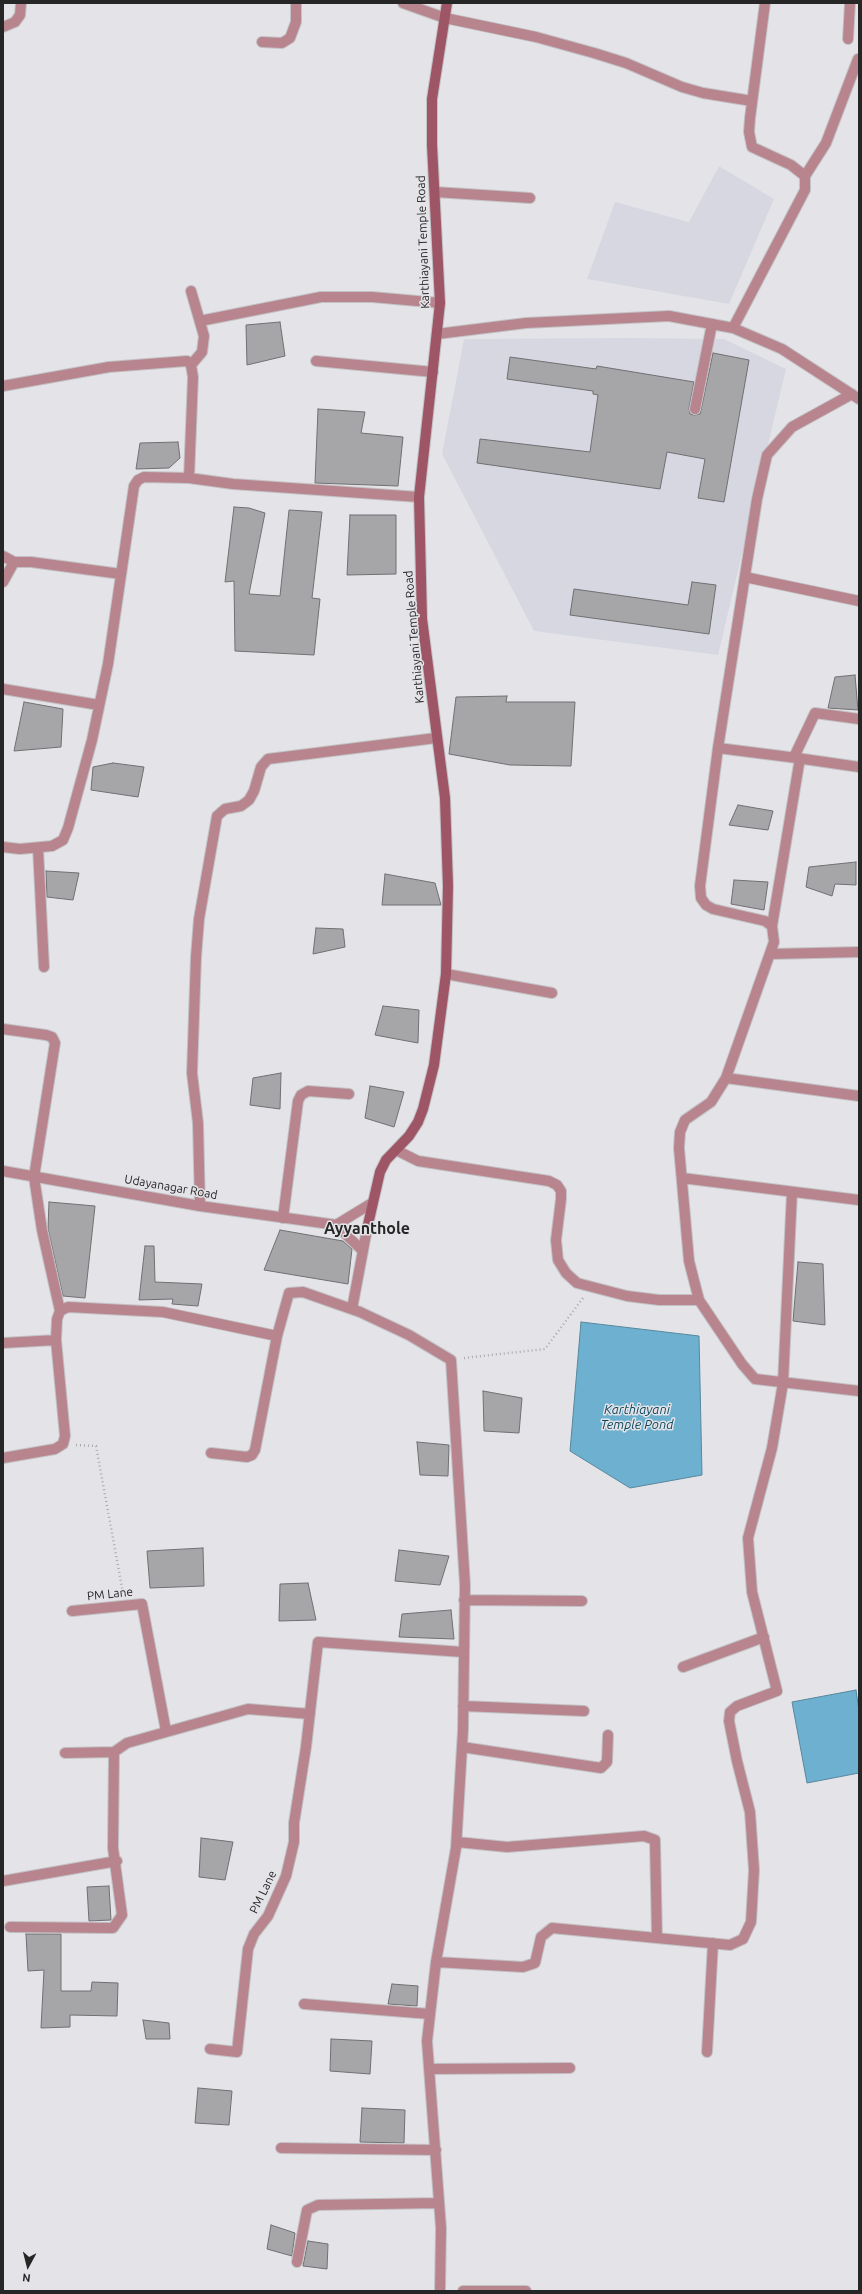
<!DOCTYPE html>
<html>
<head>
<meta charset="utf-8">
<style>
	body { margin:0 }
	#map { position:relative; width:862px; height:2294px; overflow:hidden; background:#e4e4e8; font-family:Ubuntu,sans-serif }
	canvas { display:block }
	.frame { position:absolute; inset:0; border:4px solid #262627; pointer-events:none }
	.north { position:absolute; left:8px; top:2246px; width:40px; height:40px; -webkit-text-stroke:3px #e4e4e8; paint-order:stroke; rotate:187deg; font-size:11px; font-weight:700; line-height:16px; text-align:center; color:#262627 }
	.north::after { content:''; display:block; margin:auto; width:14px; height:18px; background:#262627; clip-path:polygon(50% 0,100% 100%,50% 72%,0 100%) }
</style>
</head>
<body>
<div id="map">
<canvas width="862" height="2294"></canvas>
<div class="frame"></div>
<div class="north">N</div>
</div>
<script>
const ctx = document.querySelector('canvas').getContext('2d');
ctx.lineJoin = 'round';
function fill(path, color) { ctx.fillStyle = color; ctx.fill(path, 'evenodd'); }
const toPath = rows => new Path2D(rows.map(r => 'M' + r).join(''));
function stroke(path, color, width, dash) { ctx.strokeStyle = color; ctx.lineWidth = width; ctx.lineCap = dash ? 'butt' : 'round'; ctx.setLineDash(dash || []); ctx.stroke(path); }
function label(font, color, halo, rows, align = 'center') {
  ctx.font = font + ' Ubuntu,sans-serif'; ctx.lineWidth = 3; ctx.setLineDash([]); ctx.textBaseline = 'middle'; ctx.strokeStyle = halo; ctx.fillStyle = color; for (const [text, x, y, turn = 0] of rows) {
    ctx.save(); ctx.translate(x, y); ctx.rotate((+turn || 0) * Math.PI / 180); ctx.textAlign = isNaN(turn) ? turn : align; if (halo) ctx.strokeText(text, 0, 0); ctx.fillText(text, 0, 0); ctx.restore();
  }
}
const built = toPath([
	[719,166,774,199,729,304,587,279,615,202,689,222],
	[628,338,724,339,786,369,718,655,534,631,442,454,464,339]
]);
const water = toPath([
	[581,1322,699,1336,702,1475,630,1488,570,1451,581,1322],
	[856,1690,859,1711,859,1773,807,1783,792,1702,856,1690]
]);
const building = toPath([
	[280,322,285,356,247,365,246,325,280,322],
	[713,353,749,360,724,502,698,498,705,459,667,452,660,489,477,463,480,439,590,452,598,395,593,394,593,391,507,379,510,357,596,369,597,366,694,382,689,408,690,414,694,415,700,414,701,410,713,353],
	[318,409,365,412,361,433,403,437,398,486,315,483,318,409],
	[178,442,180,458,169,468,136,469,140,443,178,442],
	[234,507,249,508,265,513,249,594,280,596,289,510,322,512,312,598,320,599,314,655,235,651,234,581,225,582,234,507],
	[350,515,396,515,396,574,347,575,350,515],
	[692,582,716,585,709,634,570,615,574,589,688,605,692,582],
	[855,675,858,710,828,708,835,677,855,675],
	[507,696,506,702,575,702,571,766,510,765,449,754,456,697,507,696],
	[24,702,63,709,61,747,14,751,24,702],
	[113,763,144,767,138,797,91,790,93,767,113,763],
	[738,805,773,811,768,830,729,825,738,805],
	[856,862,856,885,835,884,832,896,806,887,809,867,856,862],
	[46,871,79,873,73,900,47,897,46,871],
	[385,874,435,883,441,905,382,905,385,874],
	[734,880,768,882,764,910,731,904,734,880],
	[316,928,343,929,345,947,313,954,316,928],
	[383,1006,419,1010,418,1043,375,1035,383,1006],
	[281,1073,280,1109,250,1105,253,1078,281,1073],
	[370,1086,404,1092,394,1127,365,1118,370,1086],
	[49,1202,95,1206,85,1298,63,1296,48,1229,49,1202],
	[280,1230,343,1241,352,1249,348,1284,264,1270,280,1230],
	[145,1246,154,1246,155,1282,202,1284,198,1306,172,1304,173,1299,139,1300,145,1246],
	[798,1262,823,1264,825,1325,793,1321,798,1262],
	[483,1391,522,1398,519,1433,484,1431,483,1391],
	[417,1442,449,1445,448,1476,420,1475,417,1442],
	[203,1548,204,1586,150,1588,147,1551,203,1548],
	[399,1550,449,1556,440,1585,395,1581,399,1550],
	[308,1583,316,1620,279,1621,280,1584,308,1583],
	[451,1610,454,1639,399,1637,402,1614,451,1610],
	[201,1838,233,1842,225,1880,199,1877,201,1838],
	[109,1886,111,1920,89,1921,87,1887,109,1886],
	[26,1934,61,1934,61,1991,91,1991,92,1982,118,1983,117,2016,70,2015,70,2027,41,2028,44,1970,28,1971,26,1934],
	[392,1984,418,1986,417,2006,388,2004,392,1984],
	[143,2020,169,2023,170,2039,146,2039,143,2020],
	[331,2039,372,2041,370,2074,330,2071,331,2039],
	[198,2088,232,2091,229,2125,195,2123,198,2088],
	[362,2108,405,2110,404,2143,360,2142,362,2108],
	[271,2225,295,2233,292,2256,267,2249,271,2225],
	[308,2241,328,2244,327,2269,303,2266,308,2241]
]);
const path = toPath([
	[464,1358,545,1349,583,1298],
	[76,1445,96,1446,123,1593]
]);
const service = toPath([
	[848,39,850,3],
	[435,192,530,198],
	[695,409,712,324],
	[797,758,859,767],
	[772,926,800,758]
]);
const minor = toPath([
	[403,3,445,18,536,37,594,53,626,63,682,87,703,93,752,101],
	[3,27,15,22,20,15,21,3],
	[262,42,282,43,290,38,296,22,296,3],
	[805,176,826,143,858,59],
	[200,321,321,297,372,297,440,303],
	[733,328,805,190,805,176,791,165,752,147,749,132,750,118,765,3],
	[437,334,526,323,669,316,733,328,782,349,859,399],
	[316,361,433,372],
	[191,365,202,352,204,336,191,291],
	[3,386,109,367,187,361,191,365,193,377,189,478],
	[852,394,792,427,767,455,757,499,718,748,700,886,701,898,706,905,713,909,765,921,772,926,774,942,726,1078,711,1102,685,1120,680,1132,679,1148,689,1261,699,1300,742,1364,755,1379,859,1391],
	[3,556,14,562],
	[745,577,859,601],
	[3,582,14,562,31,562,121,574],
	[3,689,99,705],
	[718,748,797,758],
	[794,757,815,713,859,719],
	[3,847,20,849,52,846,63,840,68,828,92,740,108,664,134,486,138,480,144,477,189,478,233,484,419,497],
	[38,848,44,967],
	[770,954,859,952],
	[446,974,552,993],
	[3,1029,46,1035,52,1037,55,1043,34,1177,42,1230,60,1311],
	[726,1078,859,1096],
	[396,1150,418,1161,549,1181,557,1185,561,1191,561,1199,556,1240,558,1260,566,1273,577,1283,627,1296,659,1300,699,1300],
	[682,1178,859,1200],
	[200,1206,198,1123,192,1073,196,957,199,919,217,816,225,809,241,806,249,800,254,791,261,767,268,759,436,738],
	[283,1218,298,1101,301,1095,308,1091,349,1094],
	[336,1225,363,1251],
	[352,1309,367,1229],
	[277,1336,289,1293,303,1292,360,1312,409,1335,451,1360,465,1585,463,1730,456,1848,436,1962,427,2041,441,2228,440,2291],
	[3,1343,56,1340],
	[3,1458,55,1449,63,1444,65,1436,56,1340,57,1319,60,1311,68,1307,163,1312,277,1336,255,1450,252,1455,247,1457,211,1453],
	[464,1600,582,1601],
	[72,1611,142,1604,166,1731],
	[683,1667,764,1637],
	[463,1706,584,1711],
	[462,1747,601,1768,607,1762,608,1735],
	[65,1753,114,1752],
	[457,1842,507,1847,644,1836,655,1840,657,1938],
	[3,1881,117,1861],
	[10,1927,113,1928,122,1915,113,1848,114,1752,127,1743,248,1709,310,1714],
	[436,1962,523,1967,535,1963,541,1937,552,1928,730,1945,743,1939,751,1922,754,1870,750,1812,737,1761,729,1721,730,1712,737,1706,777,1691,752,1592,748,1538,772,1448,783,1383,792,1192],
	[304,2004,430,2014],
	[210,2049,237,2052,248,1949,254,1934,268,1916,286,1876,294,1842,294,1823,306,1747,318,1642,463,1652],
	[707,2052,713,1943],
	[429,2069,570,2068],
	[281,2148,436,2150],
	[297,2262,307,2210,318,2205,439,2203],
	[463,2291,526,2291]
]);
const tertiary = toPath([
	[3,1171,200,1206,337,1225],
	[336,1225,372,1203]
]);
const secondary = toPath([
	[367,1229,380,1172,386,1160,409,1136,418,1122,423,1109,434,1065,446,974,448,886,445,798,422,619,419,497,440,303,432,145,432,99,447,3]
]);
const streetNames = [
	["Karthiayani Temple Road",423,242,-92],
	["Karthiayani Temple Road",414,637,-95],
	["Udayanagar Road",171,1187,10],
	["PM Lane",110,1594,-6],
	["PM Lane",263,1892,-64]
];
const waterNames = [
	["Karthiayani",637,1410],
	["Temple Pond",637,1425]
];
const districtNames = [
	["Ayyanthole",367,1229]
];
fill(built, '#d7d7e2');
fill(water, '#6db0d0');
stroke(water, '#58879d', 1);
fill(building, '#a6a5a8');
stroke(building, '#706f72', 1);
stroke(service, '#c2c2c5', 12);
stroke(minor, '#c2c2c5', 12);
stroke(tertiary, '#c2c2c5', 12);
stroke(secondary, '#c2c2c5', 12);
stroke(path, '#ababae', 2.5, [1, 3]);
stroke(service, '#b8858f', 10);
stroke(minor, '#b8858f', 10);
stroke(tertiary, '#b8858f', 10);
stroke(secondary, '#9e5666', 10);
label('12px', '#262627', '#e4e4e8', streetNames);
label('italic 13px', '#0d475d', '#e4e4e8', waterNames);
label('bold 16px', '#262627', '#e4e4e8', districtNames);
</script>
</body>
</html>
